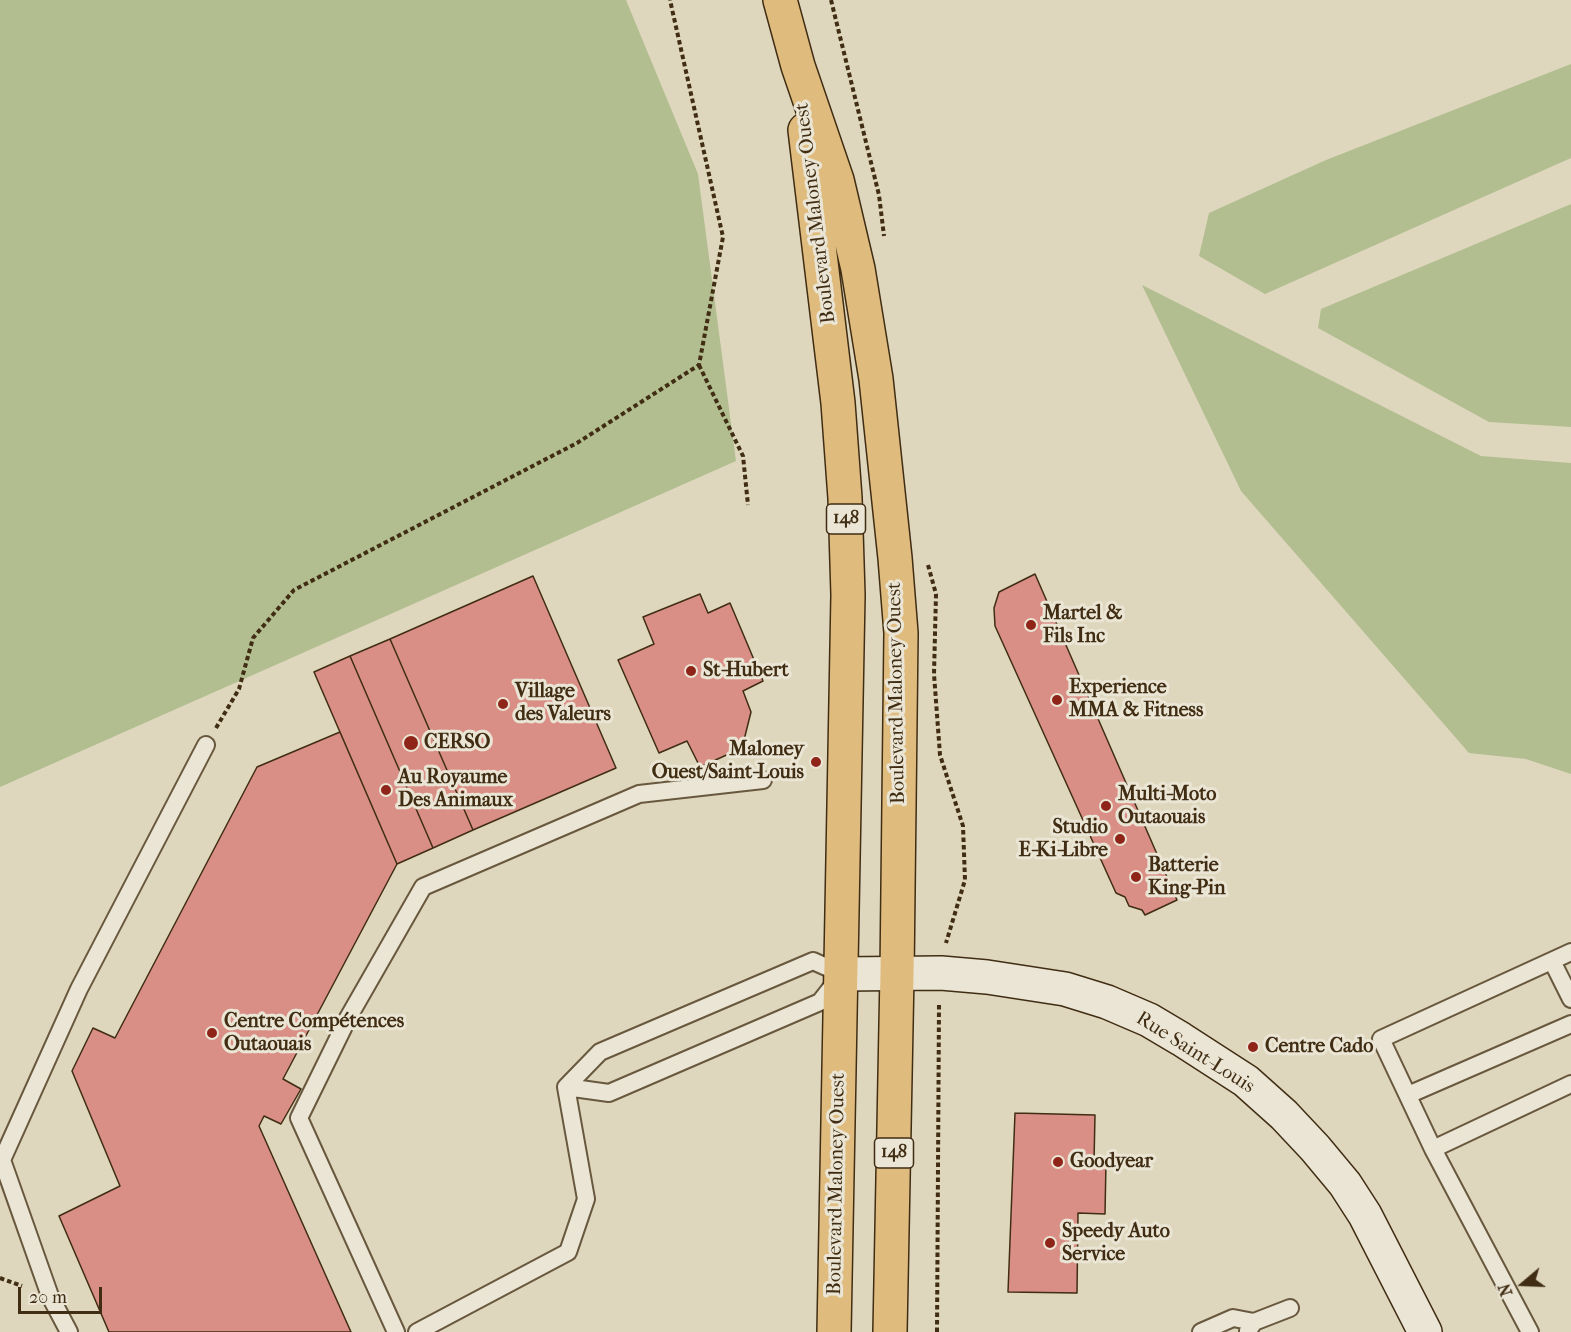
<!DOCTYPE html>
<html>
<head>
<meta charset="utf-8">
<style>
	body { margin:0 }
	#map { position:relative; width:1571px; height:1332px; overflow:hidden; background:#ded7bd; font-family:"IM FELL French Canon",serif }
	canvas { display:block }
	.north { position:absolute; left:1493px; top:1254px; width:60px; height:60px; -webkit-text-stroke:4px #eae5d4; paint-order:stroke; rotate:251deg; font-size:16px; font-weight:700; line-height:24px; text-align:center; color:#402d13 }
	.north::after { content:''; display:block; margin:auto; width:21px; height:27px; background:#402d13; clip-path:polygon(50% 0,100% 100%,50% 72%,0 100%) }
	.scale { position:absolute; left:18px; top:1287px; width:84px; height:27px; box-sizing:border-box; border:3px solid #402d13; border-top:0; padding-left:8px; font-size:18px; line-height:21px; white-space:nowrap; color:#402d13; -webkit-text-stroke:4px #eae5d4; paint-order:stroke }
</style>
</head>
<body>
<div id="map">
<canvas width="1571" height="1332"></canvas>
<div class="north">N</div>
<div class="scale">20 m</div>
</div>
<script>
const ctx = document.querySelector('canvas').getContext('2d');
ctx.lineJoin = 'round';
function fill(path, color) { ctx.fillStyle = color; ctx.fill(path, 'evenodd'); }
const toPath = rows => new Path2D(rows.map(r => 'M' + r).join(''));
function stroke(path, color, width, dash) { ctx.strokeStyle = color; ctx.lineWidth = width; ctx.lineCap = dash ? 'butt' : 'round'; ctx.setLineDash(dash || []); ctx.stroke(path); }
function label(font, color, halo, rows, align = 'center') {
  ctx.font = font + ' "IM FELL French Canon",serif'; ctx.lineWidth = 6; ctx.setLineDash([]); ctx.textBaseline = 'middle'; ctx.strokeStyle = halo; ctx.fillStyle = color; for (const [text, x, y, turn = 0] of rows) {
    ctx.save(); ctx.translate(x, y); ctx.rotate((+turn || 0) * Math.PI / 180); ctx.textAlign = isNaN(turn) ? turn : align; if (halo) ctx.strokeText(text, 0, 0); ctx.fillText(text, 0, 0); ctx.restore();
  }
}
const green = toPath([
	[0,0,626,0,698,174,736,461,0,787],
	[1571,64,1571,158,1265,294,1199,256,1209,213,1326,160],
	[1571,204,1571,427,1489,422,1318,328,1321,309],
	[1142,285,1481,456,1571,463,1571,774,1526,759,1469,753,1241,491]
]);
const building = toPath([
	[1035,574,1177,900,1145,915,1142,910,1129,906,1125,897,1116,893,995,626,994,608,999,592,1035,574],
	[533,576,616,768,473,830,390,639,533,576],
	[700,594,708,613,730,603,763,681,743,691,751,712,742,748,700,767,687,741,659,753,618,660,654,644,643,617,700,594],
	[390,639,473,830,433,848,350,656,390,639],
	[350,656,433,848,397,864,314,672,350,656],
	[340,732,397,864,283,1079,301,1089,281,1124,264,1116,259,1126,351,1332,109,1332,59,1216,120,1186,72,1071,93,1028,115,1038,257,767,340,732],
	[1015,1113,1095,1115,1094,1162,1106,1162,1105,1214,1078,1213,1077,1293,1008,1292,1015,1113]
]);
const path = toPath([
	[831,0,879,195,884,236],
	[699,365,743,456,748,505],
	[928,565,936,594,934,674,940,755,963,826,965,880,946,943],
	[216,728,239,689,253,638,294,590,577,443,699,365,723,237,670,0],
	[0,1278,22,1286],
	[937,1332,939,1004]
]);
const lane = toPath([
	[813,961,842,974,820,1002,609,1093,566,1087,600,1052,813,961],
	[1552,961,1571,999],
	[1408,1095,1571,1024],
	[1433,1149,1571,1084],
	[1248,1331,1254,1322,1290,1308],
	[69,1332,50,1296,2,1160,79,989,206,745],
	[396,1332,299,1118,348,1018,423,887,639,794,763,780],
	[417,1332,568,1252,586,1199,566,1087],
	[1201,1332,1233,1318,1254,1322],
	[1530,1332,1433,1149,1381,1039,1571,952]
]);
const secondary = toPath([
	[842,974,941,973,987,977,1065,989,1107,1002,1149,1020,1181,1039,1246,1081,1284,1115,1315,1148,1345,1184,1365,1215,1425,1332]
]);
const primary = toPath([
	[780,0,798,66,837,180,858,269,876,379,895,558,901,633,897,974,890,1332],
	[805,130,838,403,845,498,848,595,834,1332]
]);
const markers = [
	[1031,625,6,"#8f2418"],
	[691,671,6,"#8f2418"],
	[1057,700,6,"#8f2418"],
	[503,704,6,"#8f2418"],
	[411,743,8,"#8f2418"],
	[816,762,6,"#8f2418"],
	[386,790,6,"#8f2418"],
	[1106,806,6,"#8f2418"],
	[1120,839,6,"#8f2418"],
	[1136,877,6,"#8f2418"],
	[212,1033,6,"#8f2418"],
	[1253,1047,6,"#8f2418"],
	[1058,1162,6,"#8f2418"],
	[1050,1243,6,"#8f2418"]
];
const shields = [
	[846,519,39],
	[894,1153,39]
];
const shieldNames = [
	["148",846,519],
	["148",894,1153]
];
const streetNames = [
	["Boulevard Maloney Ouest",816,213,-97],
	["Boulevard Maloney Ouest",897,693,-91],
	["Rue Saint-Louis",1195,1053,32],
	["Boulevard Maloney Ouest",837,1184,-89]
];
const poiNames = [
	["Martel &",1043,614],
	["Fils Inc",1043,637],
	["St-Hubert",703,671],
	["Experience",1069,688],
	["MMA & Fitness",1069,711],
	["Village",515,692],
	["des Valeurs",515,715],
	["CERSO",424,743],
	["Maloney",804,750,"right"],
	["Ouest/Saint-Louis",804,773,"right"],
	["Au Royaume",398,778],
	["Des Animaux",398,801],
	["Multi-Moto",1118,795],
	["Outaouais",1118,818],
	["Studio",1108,828,"right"],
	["E-Ki-Libre",1108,851,"right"],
	["Batterie",1148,866],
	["King-Pin",1148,889],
	["Centre Compétences",224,1022],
	["Outaouais",224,1045],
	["Centre Cado",1265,1047],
	["Goodyear",1070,1162],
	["Speedy Auto",1062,1232],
	["Service",1062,1255]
];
fill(green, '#b2be90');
fill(building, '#d98f86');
stroke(building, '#402d13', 1.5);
stroke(lane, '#68583e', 20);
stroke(secondary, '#402d13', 36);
stroke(primary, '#402d13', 36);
stroke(path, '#402d13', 4, [4.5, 3]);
stroke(lane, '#eae5d4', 16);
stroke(secondary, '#eae5d4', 33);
stroke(primary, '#dfbc7e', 33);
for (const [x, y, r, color] of markers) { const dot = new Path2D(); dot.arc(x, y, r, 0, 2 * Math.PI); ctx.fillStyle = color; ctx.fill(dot); stroke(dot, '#eae5d4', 2); }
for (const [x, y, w] of shields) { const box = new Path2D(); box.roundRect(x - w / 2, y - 15, w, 30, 4.5); ctx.fillStyle = '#eae5d4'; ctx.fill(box); stroke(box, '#402d13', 1.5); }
label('bold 18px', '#402d13', null, shieldNames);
label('20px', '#402d13', '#eae5d4', streetNames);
label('bold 20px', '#402d13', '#eae5d4', poiNames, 'left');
</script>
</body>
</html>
